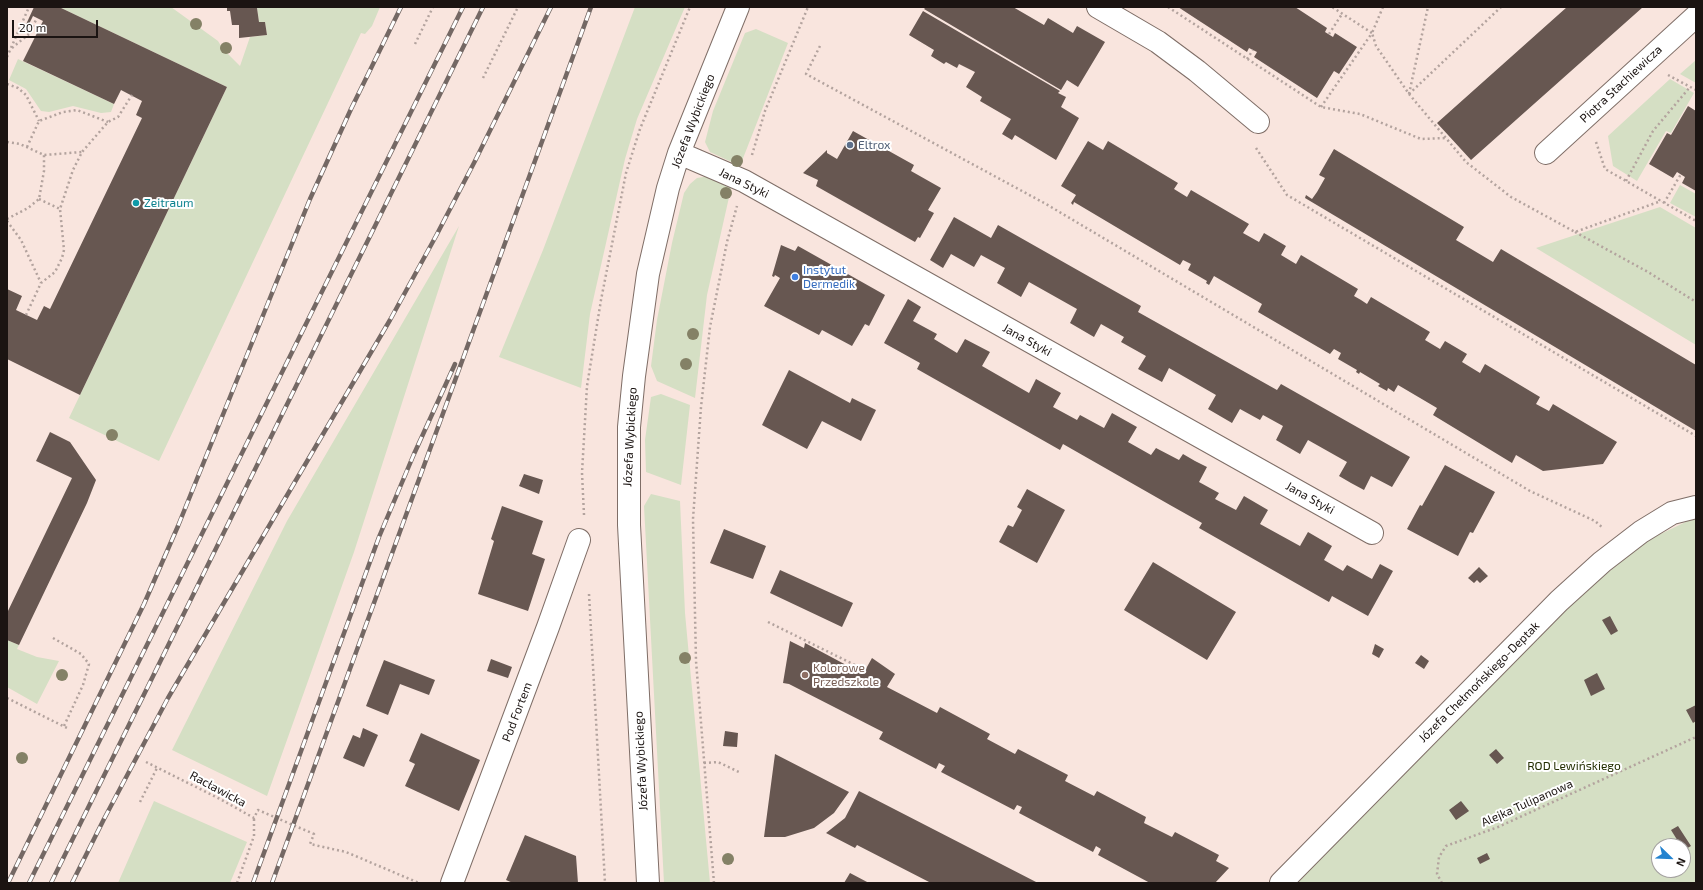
<!DOCTYPE html>
<html>
<head>
<meta charset="utf-8">
<style>
	body { margin:0 }
	#map { position:relative; width:1703px; height:890px; overflow:hidden; background:#f9e5de; font-family:"Exo 2",sans-serif }
	canvas { display:block }
	.frame { position:absolute; inset:0; border:8px solid #1b1412; pointer-events:none }
	.north { position:absolute; left:1651px; top:838px; width:40px; height:40px; box-sizing:border-box; background:#fff; border:1px solid #a4a1a0; border-radius:50%; rotate:113deg; font-size:11px; font-weight:700; line-height:16px; text-align:center; color:#1b1412 }
	.north::after { content:''; display:block; margin:auto; width:14px; height:18px; background:#2483cf; clip-path:polygon(50% 0,100% 100%,50% 72%,0 100%) }
	.scale { position:absolute; left:12px; top:20px; width:86px; height:18px; box-sizing:border-box; border:2px solid #1b1412; border-top:0; padding-left:5px; font-size:12px; line-height:14px; white-space:nowrap; color:#1b1412; -webkit-text-stroke:3px #fff; paint-order:stroke }
</style>
</head>
<body>
<div id="map">
<canvas width="1703" height="890"></canvas>
<div class="frame"></div>
<div class="north">N</div>
<div class="scale">20 m</div>
</div>
<script>
const ctx = document.querySelector('canvas').getContext('2d');
ctx.lineJoin = 'round';
function fill(path, color) { ctx.fillStyle = color; ctx.fill(path, 'evenodd'); }
const toPath = rows => new Path2D(rows.map(r => 'M' + r).join(''));
function stroke(path, color, width, dash) { ctx.strokeStyle = color; ctx.lineWidth = width; ctx.lineCap = dash ? 'butt' : 'round'; ctx.setLineDash(dash || []); ctx.stroke(path); }
function label(font, color, halo, rows, align = 'center') {
  ctx.font = font + ' "Exo 2",sans-serif'; ctx.lineWidth = 4; ctx.setLineDash([]); ctx.textBaseline = 'middle'; ctx.strokeStyle = halo; ctx.fillStyle = color; for (const [text, x, y, turn = 0] of rows) {
    ctx.save(); ctx.translate(x, y); ctx.rotate((+turn || 0) * Math.PI / 180); ctx.textAlign = isNaN(turn) ? turn : align; if (halo) ctx.strokeText(text, 0, 0); ctx.fillText(text, 0, 0); ctx.restore();
  }
}
const green = toPath([
	[59,7,171,7,218,41,223,49,240,66,250,37,267,35,265,22,259,22,257,8,255,7,380,7,372,26,365,34,361,33,159,461,69,418,227,87],
	[635,7,685,7,637,119,625,159,590,314,581,388,499,357,543,250],
	[756,29,788,43,740,166,710,152,705,142,713,111,745,33],
	[18,59,114,104,111,112,101,113,73,106,49,112,41,111,26,89,9,80],
	[1696,60,1696,83,1680,74],
	[1670,79,1694,93,1671,133,1666,131,1637,181,1613,166,1608,136],
	[709,176,732,184,707,295,695,398,657,381,651,366,657,320,672,243,684,193,690,184,697,178],
	[1680,185,1696,194,1696,217,1670,203],
	[1660,207,1696,228,1696,345,1536,248],
	[459,226,354,552,267,796,172,750,287,521],
	[661,394,690,405,681,485,646,472,645,440,651,397],
	[651,494,680,501,685,613,710,883,664,883,644,506],
	[1696,517,1696,883,1296,883,1566,607,1646,541],
	[1659,846,1683,846,1683,870,1659,870],
	[7,640,19,645,17,649,37,657,59,661,37,704,7,687],
	[154,801,247,842,230,883,118,883]
]);
const building = toPath([
	[34,7,59,7,227,87,80,395,7,359,7,289,22,296,16,310,37,320,44,306,50,309,142,118,136,115,142,101,121,90,114,104,23,61,43,21,33,16,25,32,23,31],
	[227,7,257,8,259,22,265,22,267,35,239,38,239,25,232,25,230,11,227,11],
	[926,7,1013,7,1044,25,1048,18,1073,33,1077,26,1105,42,1078,87,1067,80,1061,90,924,9],
	[1178,7,1295,7,1327,28,1325,32,1333,37,1335,33,1357,47,1339,74,1334,71,1317,98,1254,57,1257,52,1249,48,1247,52],
	[1567,7,1643,7,1471,160,1437,123],
	[923,11,1060,91,1058,93,1066,97,1061,107,1079,118,1056,160,1015,135,1012,140,1002,134,1011,119,980,101,982,97,966,87,975,72,959,64,957,68,946,62,944,64,931,56,934,50,909,35],
	[1688,106,1696,111,1696,191,1682,183,1685,177,1677,172,1673,178,1649,164,1667,133,1671,135],
	[853,131,914,165,911,171,941,188,928,210,934,213,920,238,918,237,915,242,816,186,818,180,803,173,827,150,827,153,837,159],
	[1088,141,1103,150,1108,141,1178,183,1174,189,1187,197,1191,190,1249,224,1243,233,1259,242,1264,233,1286,246,1281,255,1296,264,1301,255,1358,289,1354,296,1361,300,1367,304,1371,297,1430,332,1425,340,1440,349,1445,341,1467,354,1462,362,1480,373,1485,364,1540,397,1536,404,1549,411,1553,404,1617,442,1603,464,1543,471,1516,455,1512,463,1433,415,1437,408,1398,385,1394,392,1388,388,1387,391,1378,386,1380,384,1360,372,1359,374,1356,372,1357,370,1338,359,1341,353,1334,349,1330,354,1258,312,1262,304,1214,276,1209,285,1206,283,1207,281,1188,270,1191,264,1183,260,1180,265,1074,202,1073,205,1071,203,1076,195,1061,186],
	[1334,149,1464,227,1456,240,1493,262,1501,249,1696,365,1696,431,1305,198,1306,195,1312,199,1317,192,1325,178,1319,175],
	[954,217,991,238,998,225,1141,306,1138,312,1277,390,1281,384,1410,457,1392,487,1371,476,1364,490,1351,483,1339,476,1347,462,1308,440,1300,454,1276,440,1283,426,1263,415,1260,420,1240,409,1232,423,1208,409,1216,395,1169,368,1162,382,1138,369,1146,356,1121,342,1124,337,1101,324,1094,337,1070,323,1077,309,1029,282,1021,297,997,283,1005,268,981,255,974,267,951,254,943,268,930,260],
	[781,245,795,251,798,246,885,295,869,326,865,324,852,346,822,330,819,335,764,306,780,278,775,275,774,277,772,276],
	[908,299,921,307,913,321,937,334,934,339,957,353,965,339,990,352,982,366,1029,393,1036,379,1061,393,1053,407,1077,420,1080,415,1104,428,1112,413,1137,427,1128,442,1151,455,1156,448,1179,460,1183,454,1195,461,1207,467,1199,482,1219,493,1215,499,1236,510,1244,496,1268,510,1260,524,1300,546,1308,532,1332,546,1324,560,1343,571,1347,565,1372,579,1380,564,1393,571,1368,616,1332,596,1329,602,1199,528,1202,523,1170,505,1063,444,1060,450,917,369,920,363,884,343],
	[789,370,850,403,852,398,876,410,861,441,822,421,807,449,762,425],
	[50,432,70,442,96,480,87,503,19,645,7,640,7,613,72,478,36,461],
	[1445,465,1495,492,1473,533,1470,532,1458,556,1407,529,1420,505,1422,506],
	[524,474,543,480,539,494,519,486],
	[1027,489,1065,510,1037,563,999,542,1008,525,1013,527,1022,510,1017,507],
	[502,506,543,521,532,554,545,559,528,611,478,594,494,541,491,539],
	[724,529,766,546,753,579,710,563],
	[1153,562,1236,612,1207,660,1124,610],
	[1479,567,1488,576,1480,583,1477,580,1474,583,1468,578],
	[780,570,853,603,842,627,770,593],
	[1610,616,1618,631,1611,635,1602,620],
	[790,641,804,648,805,643,863,674,872,658,895,674,887,687,937,713,940,707,990,734,987,739,1015,754,1018,749,1068,775,1065,781,1094,796,1097,791,1146,817,1144,823,1172,837,1175,832,1219,855,1216,861,1229,868,1215,883,1150,883,1098,855,1101,849,1096,846,1093,852,1019,813,1022,807,1017,805,1014,810,941,772,945,766,939,763,936,769,879,739,883,732,789,684,783,683],
	[1375,644,1384,649,1379,658,1372,654],
	[1421,655,1429,661,1424,669,1415,663],
	[491,659,512,667,508,678,487,671],
	[384,660,435,680,429,695,400,684,388,715,366,706],
	[1597,673,1605,689,1591,696,1584,680],
	[1696,705,1696,721,1693,723,1686,710],
	[363,728,378,735,364,767,343,758,353,735,360,738],
	[725,731,738,733,737,747,723,746],
	[421,733,480,760,459,811,405,786,415,764,409,761],
	[1496,749,1504,758,1497,764,1489,755],
	[775,754,849,792,834,813,814,828,785,837,764,837],
	[859,791,1038,883,931,883,857,845,855,848,826,833,845,818],
	[1461,801,1469,811,1456,820,1449,810],
	[1678,826,1691,846,1684,850,1683,846,1681,846,1671,830],
	[525,835,576,856,578,883,513,883,506,880],
	[1487,853,1490,859,1480,864,1477,858],
	[850,873,869,883,844,883]
]);
const path = toPath([
	[1168,7,1321,107,1360,114,1421,139,1446,138],
	[1383,7,1372,33,1376,46,1409,94,1466,162,1511,197,1575,232,1661,201],
	[1329,34,1342,14],
	[415,44,433,7],
	[820,46,806,74,1046,204,1530,491,1595,521,1603,528],
	[12,48,29,34,37,18],
	[7,57,29,7],
	[1247,59,1253,50],
	[1668,75,1696,90],
	[483,78,518,7],
	[7,84,18,88,26,95,39,121],
	[1409,94,1501,7],
	[1409,94,1428,7],
	[1321,107,1372,33,1332,7],
	[7,142,20,144,44,155,82,152],
	[1596,142,1605,169,1696,221],
	[27,147,39,121,63,112,77,110,108,122],
	[1256,148,1287,195,1696,436],
	[752,155,765,111,808,7],
	[1626,181,1653,131,1690,87],
	[39,199,60,209],
	[1664,203,1681,174],
	[7,219,28,208,39,199,44,171,44,155],
	[7,221,21,240,41,283],
	[1575,232,1648,272,1696,302],
	[26,315,41,283,55,272,62,258,64,250,60,209,73,170,82,152,108,122,118,117,132,95],
	[584,515,582,473,587,386,601,300,626,173,640,129,690,7],
	[589,594,605,883],
	[768,622,865,670],
	[53,638,81,654,89,664,83,685,64,726],
	[7,698,69,729],
	[146,762,220,799,254,818,258,810,314,834,310,844,346,852,419,883],
	[704,763,718,762,741,773],
	[140,802,157,768],
	[237,883,254,836,254,819],
	[714,883,696,661,693,519,701,407,710,327,727,242,737,206],
	[1442,883,1437,874,1439,857,1446,846,1498,827,1696,737]
]);
const minor = toPath([
	[1098,7,1158,42,1197,71,1258,122],
	[679,153,744,181,1372,533],
	[1546,153,1696,16],
	[452,883,548,627,579,540],
	[648,883,629,525,629,427,634,376,648,274,668,188,679,153,738,7],
	[1281,883,1559,601,1602,562,1641,532,1672,513,1696,507]
]);
const rail = toPath([
	[8,883,144,604,178,526,310,199,351,109,401,7],
	[29,883,463,7],
	[51,883,483,7],
	[72,883,104,819,168,698,390,320,436,236,475,161,551,7],
	[253,883,379,537,414,454,455,364],
	[272,883,591,7]
]);
const trees = [
	[196,24],
	[226,48],
	[737,161],
	[726,193],
	[693,334],
	[686,364],
	[112,435],
	[685,658],
	[62,675],
	[22,758],
	[728,859]
];
const markers = [
	[850,145,4,"#5c6f8a"],
	[136,203,4,"#0f9aa8"],
	[795,277,4,"#3f7fe0"],
	[805,675,4,"#8d6e63"]
];
const streetNames = [
	["Piotra Stachiewicza",1621,84,-43],
	["Józefa Wybickiego",693,121,-69],
	["Jana Styki",744,183,26],
	["Jana Styki",1027,340,29],
	["Józefa Wybickiego",630,437,-87],
	["Jana Styki",1310,498,29],
	["Józefa Chełmońskiego-Deptak",1479,682,-45],
	["Pod Fortem",517,712,-69],
	["Józefa Wybickiego",641,761,-93],
	["Racławicka",218,789,28],
	["Alejka Tulipanowa",1527,803,-24]
];
const serviceNames = [
	["Eltrox",858,145]
];
const cultureNames = [
	["Zeitraum",144,203]
];
const shopNames = [
	["Instytut",803,270],
	["Dermedik",803,284]
];
const educationNames = [
	["Kolorowe",813,668],
	["Przedszkole",813,682]
];
const parkNames = [
	["ROD Lewińskiego",1574,766]
];
fill(green, '#d5dfc4');
fill(building, '#675751');
stroke(minor, '#7f6e67', 24);
stroke(path, '#b3a39e', 2.5, [2, 3]);
stroke(minor, '#fff', 22);
stroke(rail, '#746864', 4.5);
stroke(rail, '#fff', 3, [9]);
ctx.fillStyle = '#848166';
for (const [x, y] of trees) { ctx.beginPath(); ctx.arc(x, y, 6, 0, 2 * Math.PI); ctx.fill(); }
for (const [x, y, r, color] of markers) { const dot = new Path2D(); dot.arc(x, y, r, 0, 2 * Math.PI); ctx.fillStyle = color; ctx.fill(dot); stroke(dot, '#fff', 1.5); }
label('12px', '#1b1412', '#fff', streetNames);
label('12px', '#4e5e75', '#fff', serviceNames, 'left');
label('12px', '#0d838f', '#fff', cultureNames, 'left');
label('12px', '#366cbe', '#fff', shopNames, 'left');
label('12px', '#785e54', '#fff', educationNames, 'left');
label('12px', '#242f03', '#fff', parkNames);
</script>
</body>
</html>
